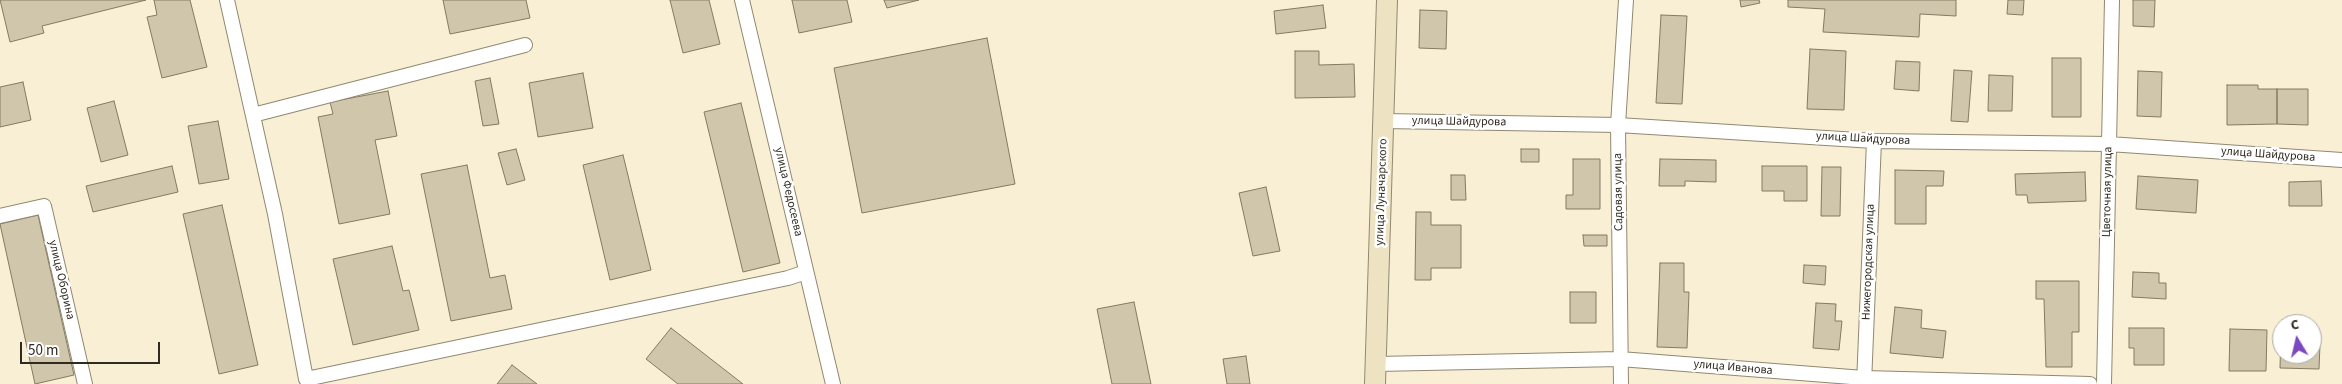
<!DOCTYPE html>
<html>
<head>
<meta charset="utf-8">
<style>
	body { margin:0 }
	#map { position:relative; width:2342px; height:384px; overflow:hidden; background:#f9efd5; font-family:"Source Sans 3",sans-serif }
	canvas { display:block }
	.north { position:absolute; left:2272px; top:314px; width:50px; height:50px; box-sizing:border-box; background:#fff; border:1px solid #acaaa6; border-radius:50%; rotate:351deg; font-size:14px; font-weight:700; line-height:20px; text-align:center; color:#2f2b21 }
	.north::after { content:''; display:block; margin:auto; width:18px; height:22px; background:#7d49c0; clip-path:polygon(50% 0,100% 100%,50% 72%,0 100%) }
	.scale { position:absolute; left:20px; top:342px; width:140px; height:22px; box-sizing:border-box; border:2px solid #2f2b21; border-top:0; padding-left:6px; font-size:15px; line-height:18px; white-space:nowrap; color:#2f2b21; -webkit-text-stroke:4px #fff; paint-order:stroke }
</style>
</head>
<body>
<div id="map">
<canvas width="2342" height="384"></canvas>
<div class="north">С</div>
<div class="scale">50 m</div>
</div>
<script>
const ctx = document.querySelector('canvas').getContext('2d');
ctx.lineJoin = 'round';
function fill(path, color) { ctx.fillStyle = color; ctx.fill(path, 'evenodd'); }
const toPath = rows => new Path2D(rows.map(r => 'M' + r).join(''));
function stroke(path, color, width, dash) { ctx.strokeStyle = color; ctx.lineWidth = width; ctx.lineCap = dash ? 'butt' : 'round'; ctx.setLineDash(dash || []); ctx.stroke(path); }
function label(font, color, halo, rows, align = 'center') {
  ctx.font = font + ' "Source Sans 3",sans-serif'; ctx.lineWidth = 5; ctx.setLineDash([]); ctx.textBaseline = 'middle'; ctx.strokeStyle = halo; ctx.fillStyle = color; for (const [text, x, y, turn = 0] of rows) {
    ctx.save(); ctx.translate(x, y); ctx.rotate((+turn || 0) * Math.PI / 180); ctx.textAlign = isNaN(turn) ? turn : align; if (halo) ctx.strokeText(text, 0, 0); ctx.fillText(text, 0, 0); ctx.restore();
  }
}
const building = toPath([
	[0,0,146,0,42,26,44,33,10,42,0,0],
	[154,0,190,0,207,67,162,78,147,17,157,15,154,0],
	[443,0,526,0,530,18,450,34,443,0],
	[670,0,709,0,720,44,683,53,670,0],
	[792,0,847,0,852,22,799,33,792,0],
	[884,0,919,0,887,8,884,0],
	[1740,0,1759,0,1760,3,1741,7,1740,0],
	[1788,0,1956,0,1956,16,1920,14,1919,37,1823,32,1825,9,1788,7,1788,0],
	[2008,0,2024,0,2023,15,2007,14,2008,0],
	[2133,0,2155,0,2154,27,2133,26,2133,0],
	[1323,5,1326,28,1276,34,1274,11,1323,5],
	[1420,10,1447,11,1446,49,1419,48,1420,10],
	[1661,15,1687,16,1682,104,1656,103,1661,15],
	[987,38,1015,184,862,213,834,68,987,38],
	[1810,49,1846,51,1844,110,1807,109,1810,49],
	[1295,51,1319,51,1319,65,1354,64,1355,97,1295,98,1295,51],
	[2052,58,2081,58,2081,117,2052,117,2052,58],
	[1896,61,1920,62,1919,91,1894,89,1896,61],
	[1954,70,1972,71,1968,122,1951,121,1954,70],
	[2138,71,2162,72,2161,117,2137,116,2138,71],
	[583,73,593,128,538,137,529,83,583,73],
	[1989,75,2013,76,2012,111,1988,111,1989,75],
	[490,78,499,124,483,126,475,81,490,78],
	[23,82,31,120,0,127,0,87,23,82],
	[2227,85,2258,85,2258,89,2277,89,2277,124,2227,125,2227,85],
	[2277,89,2308,89,2308,125,2277,124,2277,89],
	[388,91,397,136,375,140,390,214,339,224,318,117,333,114,330,102,388,91],
	[114,101,128,155,101,162,87,108,114,101],
	[741,103,780,263,743,272,704,112,741,103],
	[218,121,229,179,199,184,188,126,218,121],
	[516,149,525,180,507,185,498,153,516,149],
	[1521,149,1539,149,1539,162,1521,162,1521,149],
	[623,155,651,270,610,280,583,165,623,155],
	[1573,159,1600,159,1600,209,1566,209,1566,195,1573,195,1573,159],
	[1660,159,1716,160,1716,182,1685,181,1685,186,1659,186,1660,159],
	[467,165,490,278,505,275,512,309,451,321,421,174,467,165],
	[172,166,178,192,93,212,86,186,172,166],
	[1762,166,1807,166,1807,201,1784,201,1784,191,1762,191,1762,166],
	[1822,167,1841,167,1840,216,1821,216,1822,167],
	[1895,170,1944,171,1943,186,1926,186,1926,224,1895,224,1895,170],
	[2085,172,2086,201,2028,203,2027,195,2016,195,2015,174,2085,172],
	[1451,175,1465,175,1466,200,1451,200,1451,175],
	[2138,176,2198,180,2196,213,2136,209,2138,176],
	[2321,181,2322,206,2289,206,2289,182,2321,181],
	[1266,187,1280,251,1253,256,1239,193,1266,187],
	[222,205,258,365,219,374,183,214,222,205],
	[1416,212,1431,212,1431,225,1461,225,1461,268,1431,268,1431,280,1415,280,1416,212],
	[38,215,74,375,35,384,0,224,38,215],
	[1583,235,1607,235,1607,246,1584,246,1583,235],
	[392,246,403,291,409,290,419,330,353,345,333,259,392,246],
	[1660,263,1684,263,1684,292,1689,292,1687,348,1657,347,1660,263],
	[1804,265,1826,266,1825,285,1803,283,1804,265],
	[2133,272,2159,273,2159,283,2166,283,2166,299,2132,297,2133,272],
	[2036,281,2079,281,2079,332,2072,332,2072,367,2046,367,2044,299,2036,299,2036,281],
	[1570,292,1596,292,1596,323,1570,323,1570,292],
	[1134,302,1151,384,1112,384,1097,309,1134,302],
	[1816,303,1836,304,1835,321,1842,321,1839,350,1813,348,1816,303],
	[1895,307,1922,310,1921,328,1946,331,1943,358,1890,353,1895,307],
	[671,328,743,384,678,384,646,359,671,328],
	[2129,328,2164,328,2164,365,2134,365,2134,348,2129,348,2129,328],
	[2230,329,2267,330,2266,371,2229,371,2230,329],
	[2281,329,2282,354,2312,354,2312,344,2320,344,2319,369,2280,368,2281,329],
	[1246,356,1250,384,1227,384,1223,359,1246,356],
	[512,365,537,384,497,384,512,365]
]);
const street = toPath([
	[227,0,275,214,306,379,788,278,806,272],
	[742,0,833,384],
	[253,115,525,45],
	[1384,121,1618,125,1874,141,2109,144,2342,160],
	[0,216,44,206,85,384],
	[1376,364,1620,359,1864,378,2090,384],
	[1621,384,1618,125,1626,0],
	[1864,384,1874,141],
	[2104,384,2112,0]
]);
const secondary = toPath([
	[1375,384,1387,0]
]);
const streetNames = [
	["улица Шайдурова",1459,122,1],
	["улица Шайдурова",1863,139,3],
	["улица Шайдурова",2268,155,4],
	["улица Федосеева",788,192,77],
	["улица Луначарского",1382,192,-88],
	["Садовая улица",1619,192,-91],
	["Цветочная улица",2108,192,-89],
	["Нижегородская улица",1869,262,-88],
	["улица Оборина",61,280,77],
	["улица Иванова",1733,368,5]
];
fill(building, '#cfc6ac');
stroke(building, '#837a63', 1);
stroke(street, '#908870', 16);
stroke(secondary, '#908870', 22);
stroke(street, '#fff', 14);
stroke(secondary, '#ede3c3', 20);
label('12px', '#2f2b21', '#fff', streetNames);
</script>
</body>
</html>
